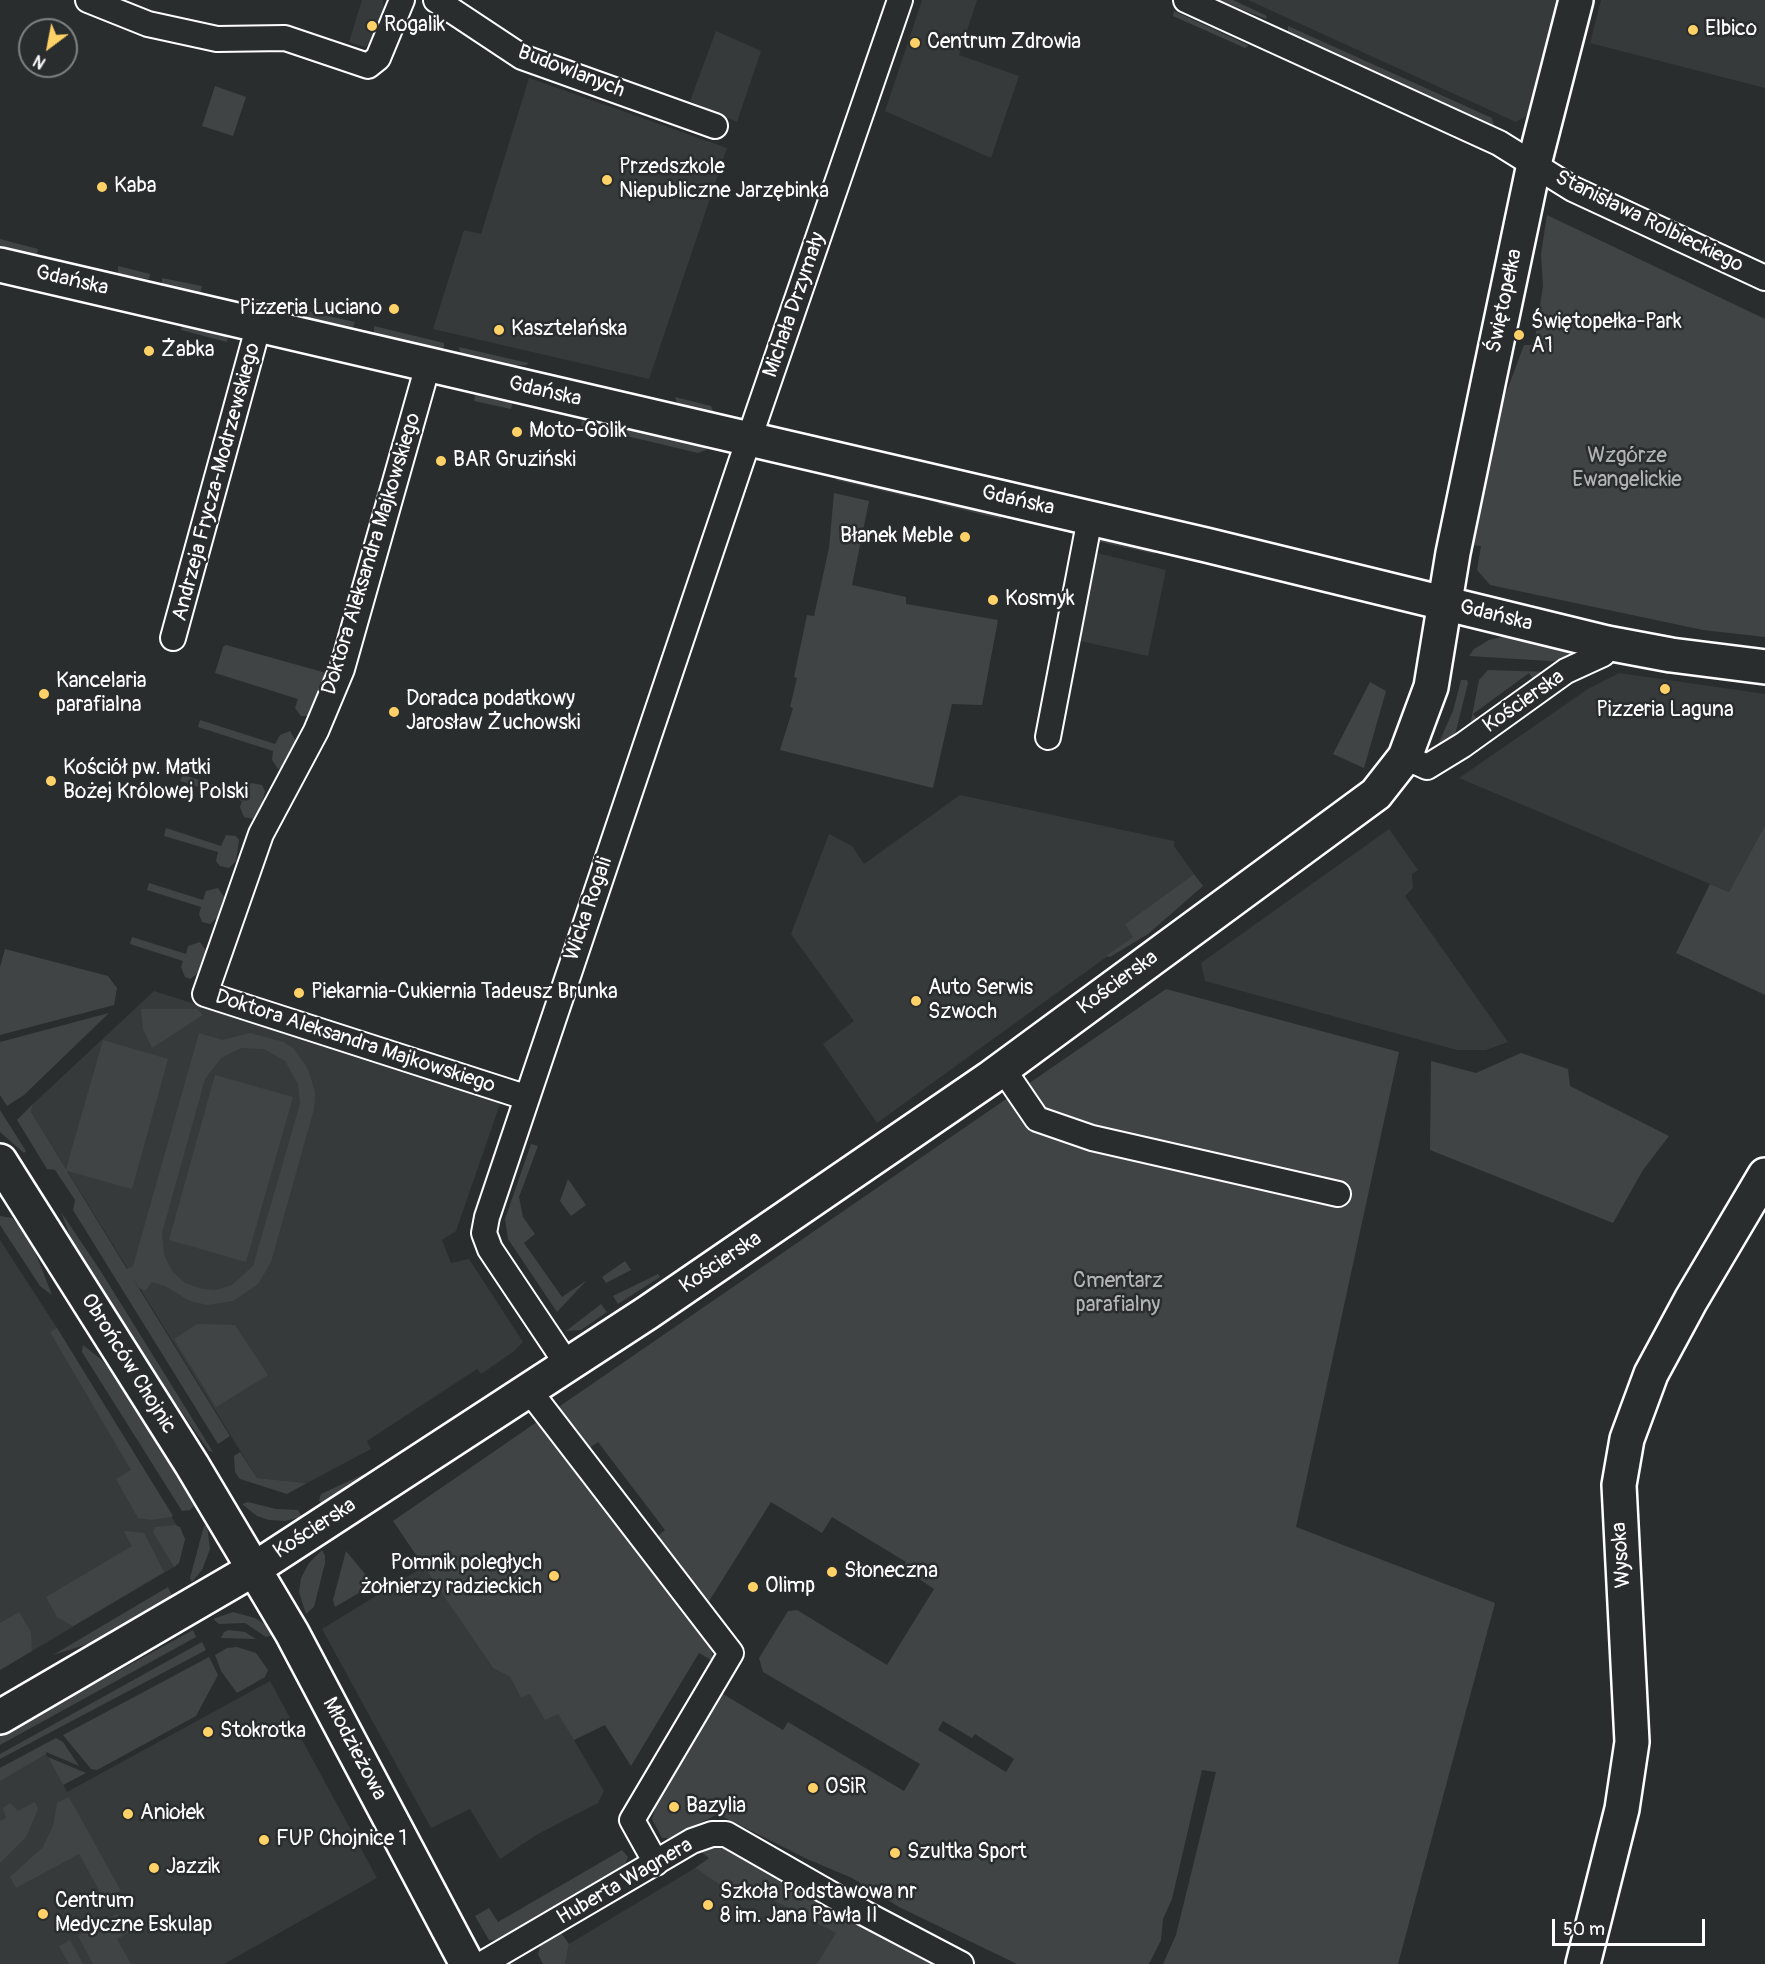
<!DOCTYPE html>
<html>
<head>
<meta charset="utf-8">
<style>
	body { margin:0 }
	#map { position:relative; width:1765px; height:1964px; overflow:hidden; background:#2a2d2e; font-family:Pangolin,sans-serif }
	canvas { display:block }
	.north { position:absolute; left:18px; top:18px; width:60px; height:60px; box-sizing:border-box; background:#2a2d2e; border:2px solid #7f8182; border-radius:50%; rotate:212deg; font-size:16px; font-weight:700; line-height:24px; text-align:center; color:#fff }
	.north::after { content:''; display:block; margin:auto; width:21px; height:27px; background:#ffd166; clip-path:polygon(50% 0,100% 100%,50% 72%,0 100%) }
	.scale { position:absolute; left:1552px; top:1919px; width:153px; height:27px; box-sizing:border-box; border:3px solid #fff; border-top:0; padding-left:8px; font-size:18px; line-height:21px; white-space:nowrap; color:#fff; -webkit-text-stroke:4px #2a2d2e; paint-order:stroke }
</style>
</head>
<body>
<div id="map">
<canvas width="1765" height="1964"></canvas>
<div class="north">N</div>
<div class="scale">50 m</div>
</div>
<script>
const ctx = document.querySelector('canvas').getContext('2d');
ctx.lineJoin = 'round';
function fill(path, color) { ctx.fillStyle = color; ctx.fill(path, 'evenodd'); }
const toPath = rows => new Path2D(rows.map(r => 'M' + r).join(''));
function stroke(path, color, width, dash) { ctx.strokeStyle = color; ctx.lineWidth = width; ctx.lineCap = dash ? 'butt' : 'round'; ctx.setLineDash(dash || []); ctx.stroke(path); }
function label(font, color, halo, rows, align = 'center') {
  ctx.font = font + ' Pangolin,sans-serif'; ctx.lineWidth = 5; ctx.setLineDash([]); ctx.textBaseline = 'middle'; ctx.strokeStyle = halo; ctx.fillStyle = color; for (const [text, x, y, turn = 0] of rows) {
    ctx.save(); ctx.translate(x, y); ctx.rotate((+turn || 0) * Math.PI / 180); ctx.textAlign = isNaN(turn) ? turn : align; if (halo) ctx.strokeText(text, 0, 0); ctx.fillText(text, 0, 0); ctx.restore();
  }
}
const built = toPath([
	[362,0,383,0,384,14,373,41,365,47,349,42],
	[922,0,977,0,959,55,1019,76,991,158,885,111],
	[1248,0,1558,0,1528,115,1516,122],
	[1601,0,1765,0,1765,88,1590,43],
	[716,31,761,51,737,122,690,101],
	[529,78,727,148,649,379,433,329,464,230,481,234],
	[1093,552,1166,570,1148,656,1076,640],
	[1619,673,1765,694,1765,825,1729,892,1459,778,1588,689],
	[960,795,1174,841,1174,846,1194,874,1125,924,1134,937,877,1123,823,1044,854,1021,791,934,829,834,852,846,864,864],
	[1389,829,1418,870,1412,874,1413,888,1405,896,1508,1042,1486,1050,1457,1050,1205,981,1201,963],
	[154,991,472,1092,471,1095,501,1101,456,1231,442,1240,451,1263,469,1259,523,1342,513,1352,481,1374,477,1369,367,1441,371,1449,307,1483,257,1478,31,1112,33,1104],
	[0,1240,57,1328,185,1539,179,1563,174,1567,0,1670],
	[425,1566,493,1668,510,1677,521,1698,530,1693,558,1713,604,1791,598,1803,538,1834,500,1859,470,1809,431,1828,322,1629],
	[270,1681,377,1878,224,1964,0,1964,0,1768,42,1746,67,1792],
	[695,1868,729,1891,744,1885,897,1964,565,1964,569,1944]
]);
const green = toPath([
	[1219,0,1233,0,1267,16,1266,19],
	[1174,11,1248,45,1248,46,1245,48,1173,16],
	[1288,26,1492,118,1494,126,1288,32],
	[215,86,246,97,233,136,202,126],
	[1547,215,1765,319,1765,637,1703,630,1490,585,1477,570,1481,546,1469,545,1497,417,1524,345,1534,345,1543,286,1541,254],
	[0,239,38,249,37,254,0,247],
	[118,266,150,274,149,279,118,274],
	[162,278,202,286,201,291,199,294,162,285],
	[243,296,281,305,279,311,243,304],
	[293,308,355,322,353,327,293,316],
	[183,324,228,335,227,342,181,330],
	[374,326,444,343,444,347,440,350,374,335],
	[459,347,528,363,527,365,504,365,461,355],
	[476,392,513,401,511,409,474,401],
	[675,397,711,406,714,413,678,405],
	[583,416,707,445,706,450,698,453,581,425],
	[838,476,914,494,915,496,913,498,836,480],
	[834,493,869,501,852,585,906,597,906,604,998,620,982,705,952,704,933,788,780,750,793,708,790,707,797,678,794,677,807,615,814,616,829,548],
	[940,500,1001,514,1002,516,1001,519,938,504],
	[1100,538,1153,550,1155,554,1096,541],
	[1506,636,1513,636,1584,652,1566,662,1469,656,1474,649,1489,640],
	[226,645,330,674,314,712,309,716,301,716,295,708,298,699,215,673,223,647],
	[1488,670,1552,672,1537,684,1529,673,1473,714,1481,725,1469,731,1479,680],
	[1461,680,1467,680,1468,683,1456,731,1452,743,1436,749,1453,711],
	[1370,682,1386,691,1364,768,1333,754],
	[200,720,275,744,280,735,290,731,297,743,285,768,278,769,272,760,273,751,198,727],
	[183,775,244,794,251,783,262,785,265,791,261,808,253,819,244,817,240,807,242,801,180,781],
	[1765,825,1765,995,1676,953,1710,884,1729,892],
	[166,828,221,846,226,835,236,836,239,840,236,861,229,868,220,866,216,861,218,852,164,836],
	[1194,874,1203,886,1148,934,1110,957,1106,956,1133,937,1125,924],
	[149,883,203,900,206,891,218,888,224,897,217,918,210,924,202,922,199,914,201,907,147,890],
	[132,937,186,954,188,946,200,942,207,952,200,972,190,979,185,977,181,967,183,961,130,944],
	[5,949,108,976,117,988,114,1005,0,1035,0,967],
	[1166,989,1399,1052,1296,1527,1495,1603,1398,1964,1163,1964,1176,1935,1216,1772,1202,1770,1172,1899,1163,1919,1161,1940,1149,1964,1017,1964,899,1907,852,1878,807,1859,718,1814,670,1838,662,1838,652,1819,655,1809,649,1805,718,1691,783,1730,788,1722,904,1791,920,1764,763,1672,759,1658,788,1611,797,1610,887,1665,934,1589,903,1568,906,1562,832,1517,822,1533,771,1502,706,1606,713,1661,699,1653,631,1766,605,1725,574,1740,558,1714,545,1720,530,1694,521,1698,510,1677,493,1668,393,1521],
	[598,1442,665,1530,652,1541,584,1452],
	[943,1721,972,1738,975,1734,1014,1759,1006,1772,938,1730],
	[141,1009,197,1009,203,1015,152,1048,143,1029],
	[109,1013,24,1095,7,1106,0,1095,0,1042],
	[199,1033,222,1040,250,1033,284,1042,294,1049,308,1069,315,1092,314,1109,271,1262,258,1284,233,1301,207,1305,190,1301,165,1286,152,1282,145,1291,139,1288,130,1274,230,1436,218,1444,73,1210,75,1200,55,1170,47,1169,17,1120,33,1104,31,1112,66,1169,103,1040,168,1059,132,1189,67,1171,127,1269,133,1266],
	[241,1048,264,1049,285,1061,298,1084,300,1104,253,1266,232,1285,216,1290,202,1289,185,1283,172,1271,164,1255,162,1233,205,1079,221,1058],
	[1521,1053,1568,1069,1570,1086,1669,1136,1643,1170,1613,1223,1430,1150,1431,1061,1476,1073],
	[215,1075,293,1097,246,1262,169,1240],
	[0,1110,26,1151,24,1153,0,1132],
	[531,1144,538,1146,519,1197,523,1217,535,1234,524,1243,562,1297,587,1280,557,1312,508,1239,505,1219],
	[568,1179,586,1205,571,1216,560,1201],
	[61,1212,100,1270,213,1452,209,1451,101,1297,80,1263],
	[0,1216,12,1218,17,1223,32,1244,52,1295,40,1286,0,1225],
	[625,1261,631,1270,606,1283,602,1277],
	[658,1274,660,1277,618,1304,613,1296],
	[601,1304,607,1312,581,1330,566,1331],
	[197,1324,235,1325,268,1375,216,1407,174,1339],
	[57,1328,173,1516,171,1517,151,1520,138,1518,116,1479,131,1470,50,1332],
	[83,1345,103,1361,125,1391,195,1505,190,1510,182,1511,82,1352],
	[240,1452,257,1478,307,1483,287,1494,240,1479,235,1472,234,1456],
	[364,1474,366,1476,323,1506,319,1500,321,1494],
	[248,1502,276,1509,298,1510,302,1517,285,1521,269,1520,257,1516,242,1504],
	[175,1525,180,1527,185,1539,179,1563,174,1567,153,1532,155,1527],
	[207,1525,210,1549,202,1570,192,1582,190,1578,204,1526],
	[126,1531,144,1533,164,1572,73,1626,57,1617,46,1597,132,1546,124,1532],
	[322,1550,325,1556,325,1563,314,1607,306,1614,299,1592,301,1578,309,1563],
	[346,1551,370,1580,369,1587,335,1607,333,1600],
	[168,1587,172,1596,97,1641,53,1655],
	[19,1612,31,1632,32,1651,0,1670,0,1623],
	[233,1612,255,1618,266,1625,273,1635,266,1637,245,1623,219,1624,213,1619],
	[193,1630,196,1637,0,1745,0,1736],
	[229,1630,245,1632,256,1639,221,1638,224,1632],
	[202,1642,206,1650,0,1759,0,1754],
	[237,1647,256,1653,268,1670,265,1677,237,1693,221,1671,215,1655,227,1648],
	[209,1657,218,1675,196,1716,97,1770,91,1769,63,1735],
	[56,1738,63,1742,79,1766,46,1752,46,1754,0,1781,0,1768],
	[48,1757,86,1773,63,1785],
	[69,1797,121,1891,104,1899,79,1854,16,1888,10,1877,43,1847,53,1826,57,1803],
	[35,1802,38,1809,26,1837,0,1863,0,1821,6,1818,3,1808,10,1803,18,1811],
	[703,1845,730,1846,850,1919,936,1964,817,1964,836,1933,744,1885,729,1891,695,1868,709,1858,697,1849],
	[622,1850,628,1857,624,1867,497,1940,489,1940,475,1916,489,1908,498,1922],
	[117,1914,123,1922,138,1922,140,1926,117,1939,131,1964,93,1964,78,1936],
	[559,1930,569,1944,565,1964,543,1964,538,1954,541,1943],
	[70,1940,75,1949,83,1964,69,1964,59,1946]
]);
const street = toPath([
	[88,0,148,24,217,39,285,38,368,66,378,58,402,0],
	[436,0,522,57,715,126],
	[1186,0,1499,143,1573,189,1765,278],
	[428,365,342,669,316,731,261,834,205,994,525,1097],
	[173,638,259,324],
	[1048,737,1090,518],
	[1405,757,1427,767,1463,745,1566,671,1603,654,1607,643],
	[1003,1069,1037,1119,1092,1138,1338,1194],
	[567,1364,490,1249,484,1233,487,1217,740,465,900,0],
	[528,1389,731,1653,632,1820,656,1863],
	[482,1964,692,1841,712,1834,726,1834,864,1913,961,1964]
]);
const secondary = toPath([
	[0,265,1206,545,1607,643,1671,655,1765,667],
	[0,1161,192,1465,292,1633,467,1964],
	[0,1717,254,1569,647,1313,990,1078,1376,794,1405,757,1431,687,1453,553,1490,374,1534,164,1576,0],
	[1583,1964,1622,1809,1632,1742,1619,1485,1627,1439,1651,1374,1691,1300,1765,1175]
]);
const markers = [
	[372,26,6,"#ffd166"],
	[1693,30,6,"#ffd166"],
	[915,43,6,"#ffd166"],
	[607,180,6,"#ffd166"],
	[102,187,6,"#ffd166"],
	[394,309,6,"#ffd166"],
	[499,330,6,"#ffd166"],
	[1519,335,6,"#ffd166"],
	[149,351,6,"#ffd166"],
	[517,432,6,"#ffd166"],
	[441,461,6,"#ffd166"],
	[965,537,6,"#ffd166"],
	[993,600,6,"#ffd166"],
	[1665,689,6,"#ffd166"],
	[44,694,6,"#ffd166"],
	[394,712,6,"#ffd166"],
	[51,781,6,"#ffd166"],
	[299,993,6,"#ffd166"],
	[916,1001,6,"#ffd166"],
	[832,1572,6,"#ffd166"],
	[554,1576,6,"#ffd166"],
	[753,1587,6,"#ffd166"],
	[208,1732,6,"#ffd166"],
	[813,1788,6,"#ffd166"],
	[674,1807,6,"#ffd166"],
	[128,1814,6,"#ffd166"],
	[264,1840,6,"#ffd166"],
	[895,1853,6,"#ffd166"],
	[154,1868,6,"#ffd166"],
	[708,1905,6,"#ffd166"],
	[43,1914,6,"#ffd166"]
];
const poiNames = [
	["Rogalik",384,26],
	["Elbico",1705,30],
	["Centrum Zdrowia",927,43],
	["Przedszkole",619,168],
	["Niepubliczne Jarzębinka",619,192],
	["Kaba",114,187],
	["Pizzeria Luciano",382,309,"right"],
	["Świętopełka-Park",1531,323],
	["A1",1531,347],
	["Kasztelańska",511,330],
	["Żabka",161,351],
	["Moto-Golik",529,432],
	["BAR Gruziński",453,461],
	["Błanek Meble",953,537,"right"],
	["Kosmyk",1005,600],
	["Kancelaria",56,682],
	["parafialna",56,706],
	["Doradca podatkowy",406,700],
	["Jarosław Żuchowski",406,724],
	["Pizzeria Laguna",1665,711,"center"],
	["Kościół pw. Matki",63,769],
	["Bożej Królowej Polski",63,793],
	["Auto Serwis",928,989],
	["Szwoch",928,1013],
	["Piekarnia-Cukiernia Tadeusz Brunka",311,993],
	["Pomnik poległych",542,1564,"right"],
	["żołnierzy radzieckich",542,1588,"right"],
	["Słoneczna",844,1572],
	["Olimp",765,1587],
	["Stokrotka",220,1732],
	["OSiR",825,1788],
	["Bazylia",686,1807],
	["Aniołek",140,1814],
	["FUP Chojnice 1",276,1840],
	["Szultka Sport",907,1853],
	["Jazzik",166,1868],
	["Szkoła Podstawowa nr",720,1893],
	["8 im. Jana Pawła II",720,1917],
	["Centrum",55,1902],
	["Medyczne Eskulap",55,1926]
];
const streetNames = [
	["Budowlanych",571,72,21],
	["Stanisława Rolbieckiego",1649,222,26],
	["Gdańska",72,281,13],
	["Świętopełka",1505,301,-78],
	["Michała Drzymały",795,305,-71],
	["Gdańska",545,392,13],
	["Andrzeja Frycza-Modrzewskiego",217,482,-75],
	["Gdańska",1018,501,13],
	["Doktora Aleksandra Majkowskiego",372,554,-73],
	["Gdańska",1496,616,14],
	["Kościerska",1524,702,-35],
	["Wicka Rogali",589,909,-71],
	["Kościerska",1118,983,-36],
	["Doktora Aleksandra Majkowskiego",355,1042,18],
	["Kościerska",721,1263,-34],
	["Obrońców Chojnic",128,1364,58],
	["Kościerska",315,1529,-33],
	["Wysoka",1622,1555,-94],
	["Młodzieżowa",354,1749,62],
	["Huberta Wagnera",625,1882,-30]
];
const parkNames = [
	["Wzgórze",1627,457],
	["Ewangelickie",1627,481],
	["Cmentarz",1118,1282],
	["parafialny",1118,1306]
];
fill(built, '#373a3b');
fill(green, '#414445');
stroke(street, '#fff', 28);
stroke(secondary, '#fff', 38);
stroke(street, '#2a2d2e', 24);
stroke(secondary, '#2a2d2e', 33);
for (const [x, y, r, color] of markers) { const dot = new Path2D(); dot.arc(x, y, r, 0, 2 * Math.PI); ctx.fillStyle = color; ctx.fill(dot); stroke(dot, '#2a2d2e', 2); }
label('21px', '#fff', '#2a2d2e', poiNames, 'left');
label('21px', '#fff', '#2a2d2e', streetNames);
label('21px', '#b3b4b5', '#2a2d2e', parkNames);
</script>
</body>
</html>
